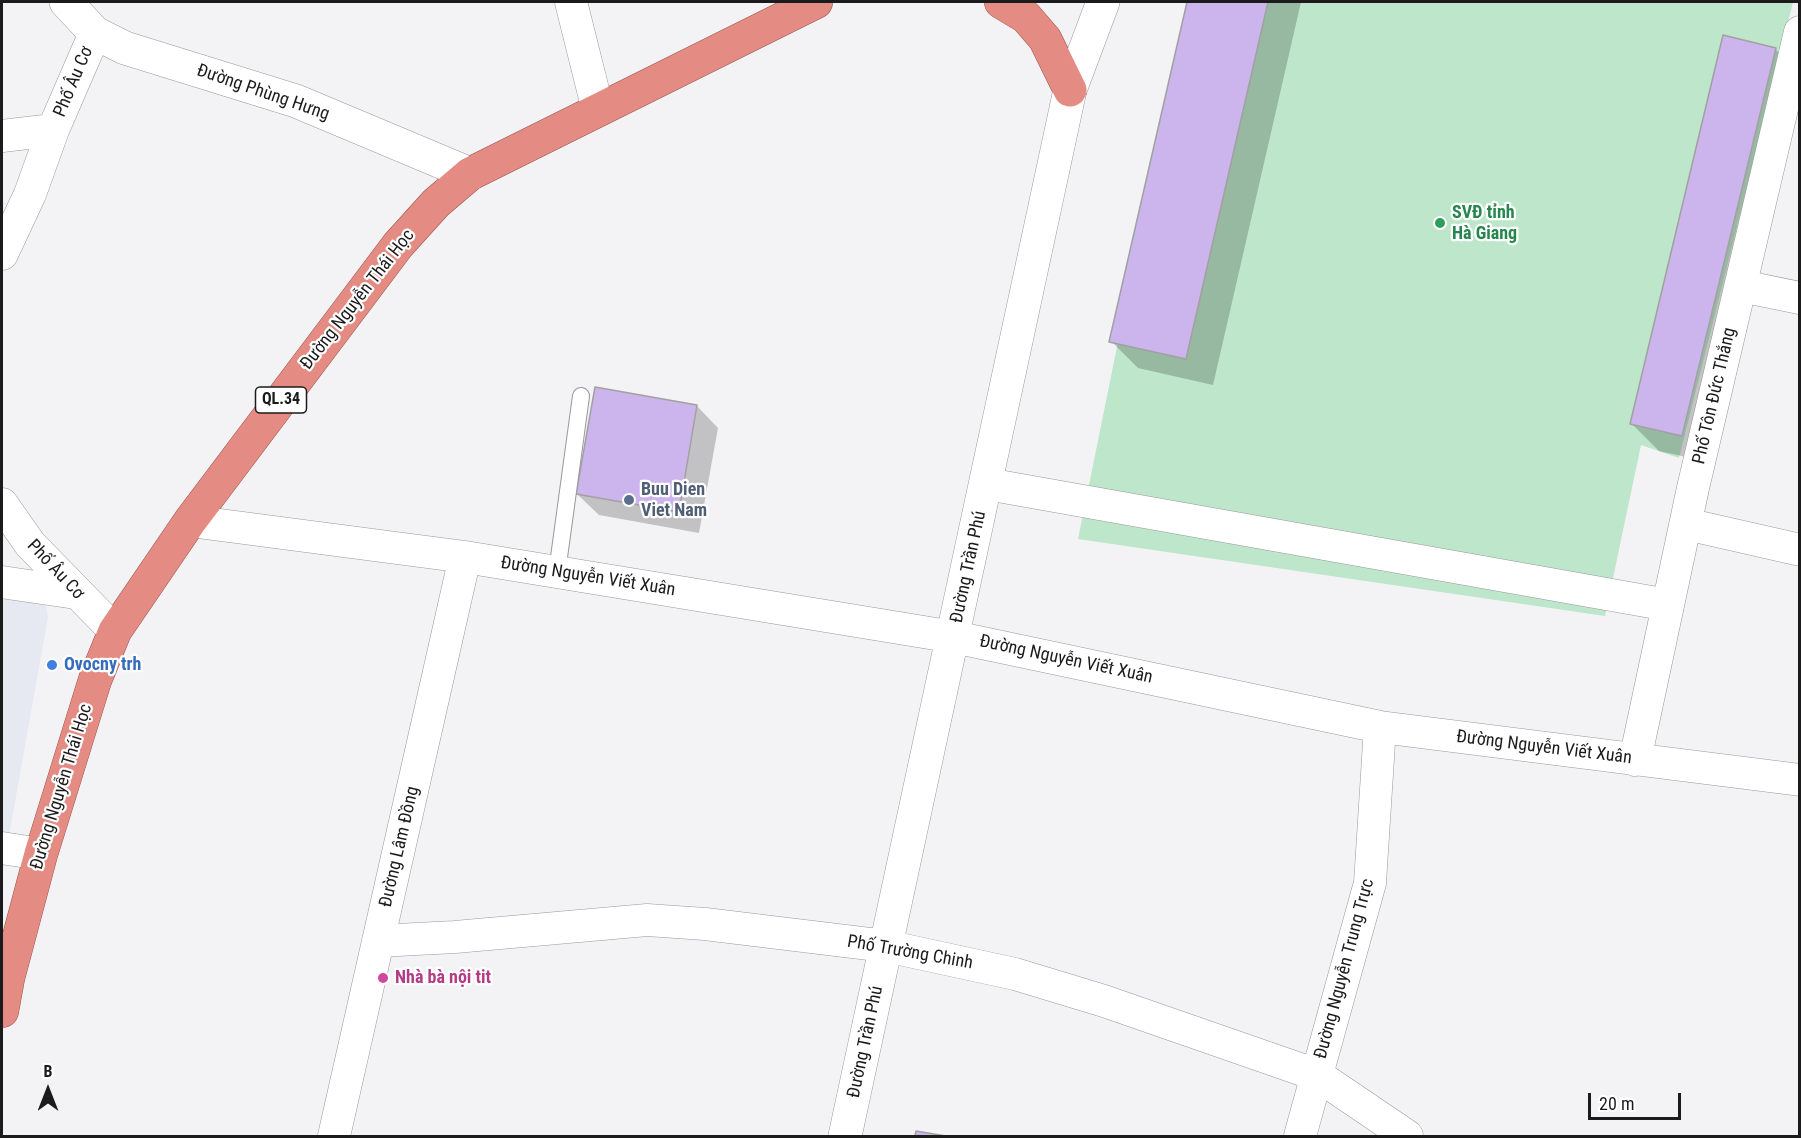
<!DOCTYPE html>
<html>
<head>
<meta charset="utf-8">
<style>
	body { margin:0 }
	#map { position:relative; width:1801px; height:1138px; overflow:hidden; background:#f3f3f5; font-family:"Roboto Condensed",sans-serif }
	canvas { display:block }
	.frame { position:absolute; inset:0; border:3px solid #1b1b1c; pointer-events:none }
	.north { position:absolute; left:18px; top:1060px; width:60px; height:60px; -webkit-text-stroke:4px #fff; paint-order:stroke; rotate:0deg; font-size:16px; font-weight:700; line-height:24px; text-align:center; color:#1b1b1c }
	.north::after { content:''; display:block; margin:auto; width:21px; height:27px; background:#1b1b1c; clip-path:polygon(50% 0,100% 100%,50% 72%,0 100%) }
	.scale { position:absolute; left:1588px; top:1093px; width:93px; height:27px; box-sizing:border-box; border:3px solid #1b1b1c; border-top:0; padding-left:8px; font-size:18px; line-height:21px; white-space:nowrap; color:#1b1b1c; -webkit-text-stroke:4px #fff; paint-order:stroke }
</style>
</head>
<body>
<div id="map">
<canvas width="1801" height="1138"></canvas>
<div class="frame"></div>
<div class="north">B</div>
<div class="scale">20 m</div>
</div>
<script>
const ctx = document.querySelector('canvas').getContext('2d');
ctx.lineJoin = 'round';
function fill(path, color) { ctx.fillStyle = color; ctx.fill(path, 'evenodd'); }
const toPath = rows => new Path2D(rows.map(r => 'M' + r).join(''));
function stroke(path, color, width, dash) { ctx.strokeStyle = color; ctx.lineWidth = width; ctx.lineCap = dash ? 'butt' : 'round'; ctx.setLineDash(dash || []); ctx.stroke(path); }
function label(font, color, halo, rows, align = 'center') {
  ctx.font = font + ' "Roboto Condensed",sans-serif'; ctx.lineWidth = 4.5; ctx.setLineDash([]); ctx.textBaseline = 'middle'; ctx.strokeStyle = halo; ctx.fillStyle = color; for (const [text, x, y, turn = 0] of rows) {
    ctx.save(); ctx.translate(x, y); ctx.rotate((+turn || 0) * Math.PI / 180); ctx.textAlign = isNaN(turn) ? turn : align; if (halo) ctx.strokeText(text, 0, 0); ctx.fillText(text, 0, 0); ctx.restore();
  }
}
const built = toPath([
	[2,567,40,574,48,617,2,875]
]);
const green = toPath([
	[1187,2,1793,2,1679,458,1641,445,1605,616,1078,539]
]);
const shadow = toPath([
	[1189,2,1301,2,1213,385,1138,368,1111,341],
	[1775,49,1800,73,1709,462,1659,451,1631,423],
	[697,406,718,428,699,533,599,515,577,494]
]);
const building = toPath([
	[1187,2,1268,2,1186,359,1109,342,1187,2],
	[1723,35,1776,48,1682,436,1630,424,1723,35],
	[595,387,697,405,679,512,576,494,595,387],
	[916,1131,946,1136,915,1136,916,1131]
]);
const service = toPath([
	[557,572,581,396]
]);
const minor = toPath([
	[571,2,598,110],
	[2,136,53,130],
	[2,254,30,194,53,130,95,33],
	[1741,286,1800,298],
	[987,484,1668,605],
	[2,504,30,544,115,631],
	[190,521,465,557,954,637,1380,727,1800,780],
	[1686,524,1800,550],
	[2,582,76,593],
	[1635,760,1693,488,1800,32],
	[2,848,41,854],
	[378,941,455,937,647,920,705,924,886,946,1015,974,1104,1001,1317,1075,1407,1136],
	[334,1136,465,557],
	[1300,1136,1370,883,1380,727]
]);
const tertiary = toPath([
	[66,2,95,33,125,48,296,101,470,174]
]);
const secondary = toPath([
	[845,1136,1070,90,1103,2]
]);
const trunk = toPath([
	[1001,2,1026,17,1045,39,1070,90],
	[2,1011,8,978,41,854,95,680,115,631,190,521,398,245,436,203,470,174,816,2]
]);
const markers = [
	[1440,223,6,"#2e9e5b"],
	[629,500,6,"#5c6f8a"],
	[52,665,6,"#3f7fe0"],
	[383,978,6,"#d1479c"]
];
const shields = [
	[281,400,51]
];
const shieldNames = [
	["QL.34",281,400]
];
const streetNames = [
	["Phố Âu Cơ",74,82,-67],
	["Đường Phùng Hưng",263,93,19],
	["Đường Nguyễn Thái Học",358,300,-52],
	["Phố Tôn Đức Thắng",1715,396,-77],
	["Đường Trần Phú",969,567,-78],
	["Phố Âu Cơ",55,570,47],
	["Đường Nguyễn Viết Xuân",588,577,9],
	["Đường Nguyễn Viết Xuân",1066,660,12],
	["Đường Nguyễn Viết Xuân",1544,748,7],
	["Đường Nguyễn Thái Học",62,787,-73],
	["Đường Lâm Đồng",400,847,-77],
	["Phố Trường Chinh",910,953,10],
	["Đường Nguyễn Trung Trực",1345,969,-75],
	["Đường Trần Phú",866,1042,-78]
];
const leisureNames = [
	["SVĐ tỉnh",1452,213],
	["Hà Giang",1452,234]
];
const serviceNames = [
	["Buu Dien",641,490],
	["Viet Nam",641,511]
];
const shopNames = [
	["Ovocny trh",64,665]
];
const hotelNames = [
	["Nhà bà nội tit",395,978]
];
fill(built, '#e7e9f2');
fill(green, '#bde6ca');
fill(shadow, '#0003');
fill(building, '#ccb4ed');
stroke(building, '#a1a1a2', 1.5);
stroke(service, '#99999a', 18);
stroke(minor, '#99999a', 33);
stroke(tertiary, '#99999a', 34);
stroke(secondary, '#99999a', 34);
stroke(trunk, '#99524b', 34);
stroke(service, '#fff', 16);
stroke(minor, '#fff', 32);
stroke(tertiary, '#fff', 33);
stroke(secondary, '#fff', 33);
stroke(trunk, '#e48c83', 33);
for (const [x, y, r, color] of markers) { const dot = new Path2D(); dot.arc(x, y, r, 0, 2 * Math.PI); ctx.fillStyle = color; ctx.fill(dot); stroke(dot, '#fff', 2); }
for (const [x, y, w] of shields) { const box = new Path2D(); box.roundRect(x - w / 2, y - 13, w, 26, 4.5); ctx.fillStyle = '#fff'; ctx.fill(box); stroke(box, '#1b1b1c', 1.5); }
label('bold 16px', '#1b1b1c', null, shieldNames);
label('18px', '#1b1b1c', '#fff', streetNames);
label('bold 18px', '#27864d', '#fff', leisureNames, 'left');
label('bold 18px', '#4e5e75', '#fff', serviceNames, 'left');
label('bold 18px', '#366cbe', '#fff', shopNames, 'left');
label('bold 18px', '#b23c85', '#fff', hotelNames, 'left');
</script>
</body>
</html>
